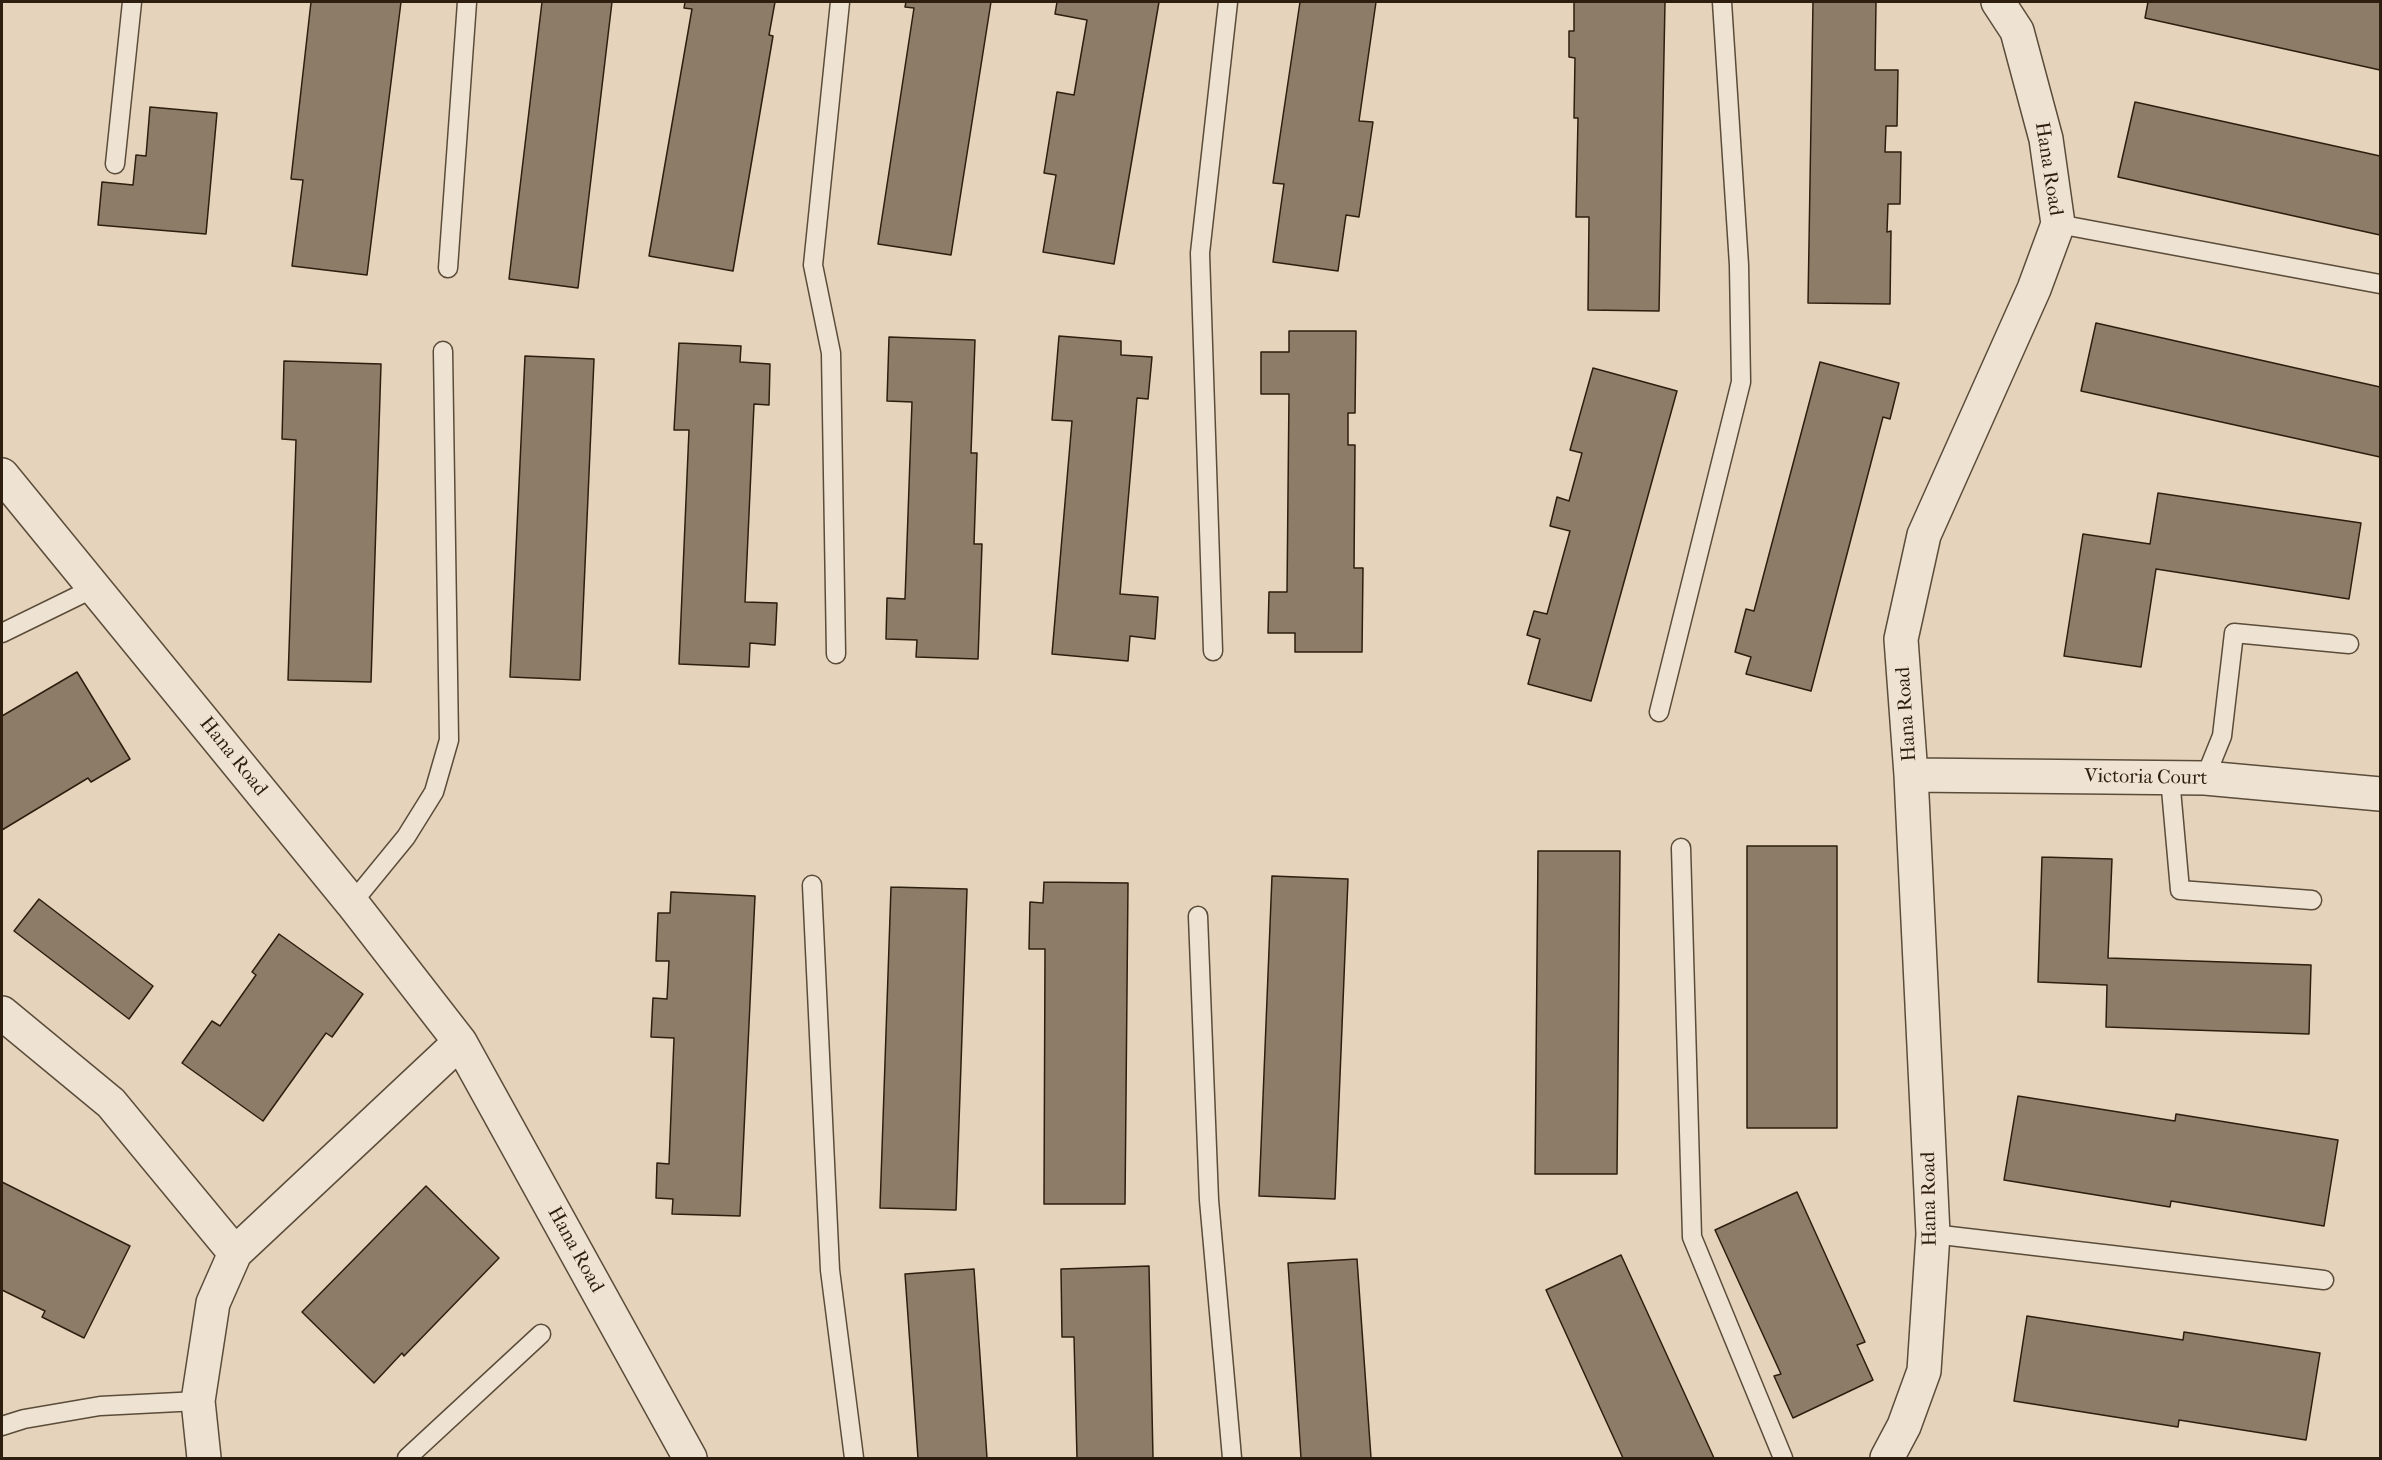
<!DOCTYPE html>
<html>
<head>
<meta charset="utf-8">
<style>
	body { margin:0 }
	#map { position:relative; width:2382px; height:1460px; overflow:hidden; background:#e5d4bb; font-family:"IM FELL French Canon",serif }
	canvas { display:block }
	.frame { position:absolute; inset:0; border:3px solid #2d1e0f; pointer-events:none }
</style>
</head>
<body>
<div id="map">
<canvas width="2382" height="1460"></canvas>
<div class="frame"></div>
</div>
<script>
const ctx = document.querySelector('canvas').getContext('2d');
ctx.lineJoin = 'round';
function fill(path, color) { ctx.fillStyle = color; ctx.fill(path, 'evenodd'); }
const toPath = rows => new Path2D(rows.map(r => 'M' + r).join(''));
function stroke(path, color, width, dash) { ctx.strokeStyle = color; ctx.lineWidth = width; ctx.lineCap = dash ? 'butt' : 'round'; ctx.setLineDash(dash || []); ctx.stroke(path); }
function label(font, color, halo, rows, align = 'center') {
  ctx.font = font + ' "IM FELL French Canon",serif'; ctx.lineWidth = 5; ctx.setLineDash([]); ctx.textBaseline = 'middle'; ctx.strokeStyle = halo; ctx.fillStyle = color; for (const [text, x, y, turn = 0] of rows) {
    ctx.save(); ctx.translate(x, y); ctx.rotate((+turn || 0) * Math.PI / 180); ctx.textAlign = isNaN(turn) ? turn : align; if (halo) ctx.strokeText(text, 0, 0); ctx.fillText(text, 0, 0); ctx.restore();
  }
}
const building = toPath([
	[311,2,401,2,367,275,292,266,303,180,291,179,311,2],
	[542,2,612,2,578,288,509,279,542,2],
	[685,2,775,2,769,35,773,36,733,271,649,256,692,9,684,8,685,2],
	[906,2,991,2,951,255,878,244,914,8,905,7,906,2],
	[1057,2,1159,2,1114,264,1043,252,1056,175,1044,173,1057,92,1074,95,1087,20,1055,14,1057,2],
	[1300,2,1376,2,1359,121,1373,122,1359,217,1346,215,1338,271,1273,262,1284,184,1273,183,1300,2],
	[1574,2,1665,2,1659,311,1588,310,1589,217,1576,217,1578,118,1574,118,1575,58,1569,57,1569,31,1574,31,1574,2],
	[1813,2,1876,2,1875,70,1898,70,1897,126,1886,126,1885,152,1901,152,1900,204,1888,204,1887,232,1891,231,1890,304,1808,303,1813,2],
	[2148,2,2380,2,2380,70,2145,18,2148,2],
	[2135,102,2380,156,2380,235,2118,177,2135,102],
	[150,107,217,113,206,234,98,225,102,182,133,185,136,155,146,156,150,107],
	[2096,323,2380,387,2380,457,2081,391,2096,323],
	[1289,331,1356,331,1355,413,1348,413,1348,445,1355,445,1354,568,1363,568,1362,652,1295,652,1295,633,1268,633,1269,592,1287,592,1289,394,1261,394,1261,352,1289,352,1289,331],
	[1059,336,1121,341,1121,355,1152,357,1148,399,1137,398,1120,594,1158,597,1155,639,1130,636,1128,661,1052,654,1072,421,1052,420,1059,336],
	[889,337,975,340,971,453,977,453,974,544,982,544,978,659,916,657,917,640,886,639,887,598,905,599,912,402,887,401,889,337],
	[679,343,741,346,740,362,770,364,769,405,754,404,745,602,777,603,775,645,750,643,749,667,679,664,689,430,674,430,679,343],
	[525,356,594,359,580,680,510,677,525,356],
	[284,361,381,364,371,682,288,680,296,440,282,439,284,361],
	[1820,362,1899,383,1890,419,1883,417,1811,691,1746,674,1751,657,1735,652,1746,609,1754,611,1820,362],
	[1593,368,1677,391,1591,701,1528,684,1540,639,1527,635,1534,611,1547,614,1570,531,1550,526,1557,497,1569,501,1582,453,1570,450,1593,368],
	[2158,493,2361,523,2349,599,2156,569,2141,667,2064,656,2083,534,2150,544,2158,493],
	[77,672,130,759,91,782,88,778,2,830,2,716,77,672],
	[1747,846,1837,846,1837,1128,1747,1128,1747,846],
	[1538,851,1620,851,1617,1174,1535,1174,1538,851],
	[2042,857,2112,859,2108,958,2311,965,2309,1034,2106,1027,2107,985,2038,982,2042,857],
	[1272,876,1348,879,1335,1199,1259,1196,1272,876],
	[1044,882,1128,883,1125,1204,1044,1204,1045,949,1029,949,1030,902,1043,903,1044,882],
	[891,887,967,889,956,1210,880,1208,891,887],
	[671,892,755,896,740,1216,672,1214,673,1199,656,1198,657,1163,669,1164,674,1038,651,1037,653,998,667,999,669,961,656,961,658,913,670,913,671,892],
	[39,899,153,986,129,1019,14,931,39,899],
	[279,934,363,994,332,1037,326,1033,263,1121,182,1063,212,1021,220,1026,256,975,252,972,279,934],
	[2018,1096,2175,1121,2176,1114,2338,1140,2324,1226,2171,1201,2170,1207,2004,1180,2018,1096],
	[2,1182,130,1246,84,1338,42,1317,45,1311,2,1290,2,1182],
	[426,1186,499,1258,404,1356,402,1353,374,1383,302,1312,426,1186],
	[1797,1192,1865,1342,1857,1345,1873,1380,1793,1418,1774,1376,1781,1374,1715,1230,1797,1192],
	[1621,1255,1714,1458,1623,1458,1546,1290,1621,1255],
	[1357,1259,1371,1458,1301,1458,1288,1263,1357,1259],
	[1149,1266,1153,1458,1077,1458,1074,1337,1062,1337,1061,1269,1149,1266],
	[974,1269,987,1458,918,1458,905,1274,974,1269],
	[2027,1316,2183,1340,2184,1332,2320,1353,2306,1440,2179,1420,2178,1427,2014,1401,2027,1316]
]);
const lane = toPath([
	[115,164,132,2],
	[2058,224,2380,284],
	[448,268,467,2],
	[2,633,94,588],
	[1213,651,1200,253,1228,2],
	[836,654,831,353,813,265,840,2],
	[1659,712,1741,382,1739,265,1722,2],
	[2170,778,2180,890,2312,900],
	[2205,778,2222,736,2234,633,2349,644],
	[1681,848,1692,1237,1783,1458],
	[812,885,830,1270,854,1458],
	[352,903,406,837,434,792,449,740,443,351],
	[1198,916,1209,1200,1232,1458],
	[1933,1234,2324,1280],
	[2,1426,24,1419,100,1406,198,1401],
	[407,1458,541,1334]
]);
const street = toPath([
	[2,475,352,903,460,1042,690,1458],
	[1911,775,2205,778,2380,794],
	[2,1013,111,1103,235,1253,213,1303,198,1401,204,1458],
	[235,1253,460,1042],
	[1887,1458,1904,1426,1924,1371,1933,1234,1911,775,1901,639,1924,535,2034,289,2058,224,2046,139,2017,31,1998,2]
]);
const streetNames = [
	["Hana Road",2048,169,81],
	["Hana Road",1907,714,-94],
	["Hana Road",233,757,51],
	["Victoria Court",2146,778,1],
	["Hana Road",1930,1199,-91],
	["Hana Road",575,1250,61]
];
fill(building, '#8d7d68');
stroke(building, '#2d1e0f', 1.5);
stroke(lane, '#5b4c3a', 21);
stroke(street, '#5b4c3a', 36);
stroke(lane, '#eee3d3', 18);
stroke(street, '#eee3d3', 33);
label('20px', '#2d1e0f', '#eee3d3', streetNames);
</script>
</body>
</html>
